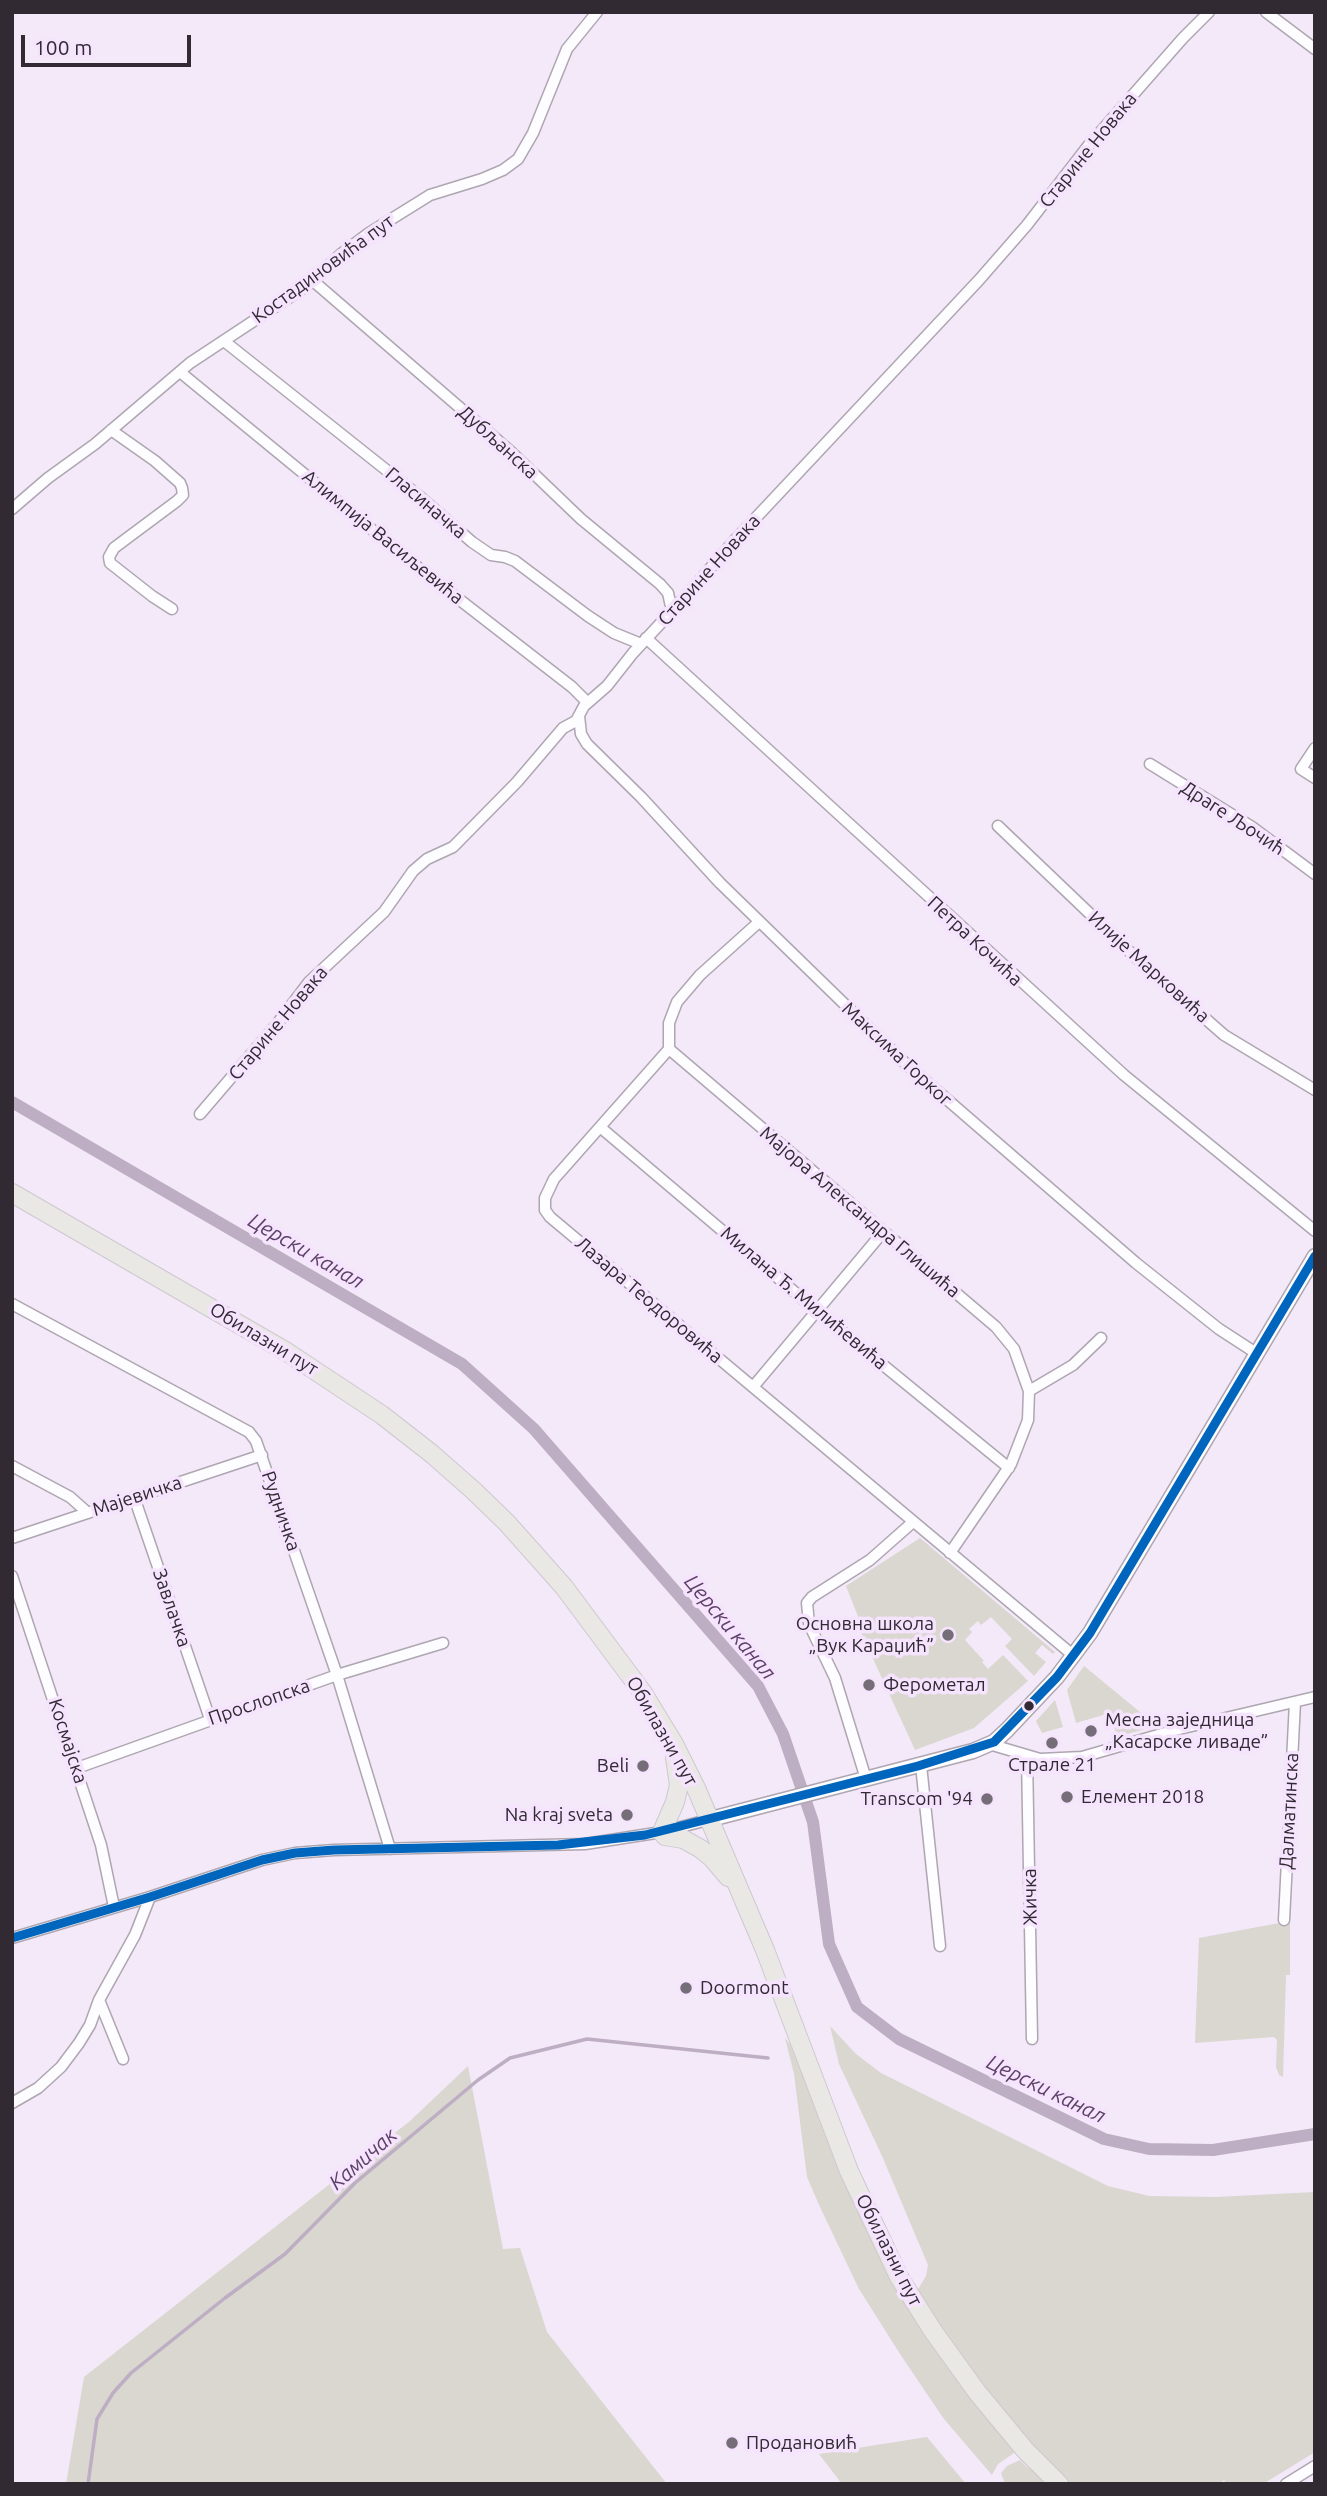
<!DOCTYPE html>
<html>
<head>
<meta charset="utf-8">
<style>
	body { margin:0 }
	#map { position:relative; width:1327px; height:2496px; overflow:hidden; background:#f3e9f8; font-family:Ubuntu,sans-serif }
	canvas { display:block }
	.frame { position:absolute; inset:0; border:14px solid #312a33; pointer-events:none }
	.scale { position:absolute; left:21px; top:35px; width:170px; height:32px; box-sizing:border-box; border:4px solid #312a33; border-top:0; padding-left:9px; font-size:21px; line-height:24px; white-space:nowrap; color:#312a33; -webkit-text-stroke:5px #f6e3fe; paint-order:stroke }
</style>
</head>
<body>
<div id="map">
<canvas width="1327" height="2496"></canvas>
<div class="frame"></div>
<div class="scale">100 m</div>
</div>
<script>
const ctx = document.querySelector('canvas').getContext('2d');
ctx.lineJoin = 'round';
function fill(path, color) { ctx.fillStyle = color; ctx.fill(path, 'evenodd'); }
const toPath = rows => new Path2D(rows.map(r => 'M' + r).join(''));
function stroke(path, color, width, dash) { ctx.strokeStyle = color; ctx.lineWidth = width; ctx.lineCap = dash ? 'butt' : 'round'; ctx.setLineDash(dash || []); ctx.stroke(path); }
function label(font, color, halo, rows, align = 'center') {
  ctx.font = font + ' Ubuntu,sans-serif'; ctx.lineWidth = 7; ctx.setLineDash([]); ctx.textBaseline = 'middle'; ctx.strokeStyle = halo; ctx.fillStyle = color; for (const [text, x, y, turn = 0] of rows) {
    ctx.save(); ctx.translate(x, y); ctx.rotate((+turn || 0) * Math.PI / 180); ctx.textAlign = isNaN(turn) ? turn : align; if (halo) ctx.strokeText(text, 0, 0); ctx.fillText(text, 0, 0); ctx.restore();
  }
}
const green = toPath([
	[920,1538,1055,1652,1053,1654,1042,1645,1035,1653,1046,1662,1034,1676,1005,1646,1012,1639,991,1617,981,1625,978,1621,969,1629,972,1632,965,1640,984,1661,982,1662,988,1669,1003,1655,1028,1681,974,1728,915,1750,858,1626,861,1624,846,1586],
	[1084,1666,1157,1726,1127,1734,1116,1733,1110,1713,1076,1723,1067,1690],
	[1055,1700,1063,1727,1042,1733,1036,1721],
	[1290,1921,1290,1975,1286,1975,1283,2077,1279,2075,1276,2067,1277,2040,1274,2037,1195,2043,1199,1938],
	[830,2026,856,2054,881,2073,1108,2186,1149,2196,1216,2197,1315,2192,1315,2452,1263,2484,1227,2484,1224,2480,1219,2484,1067,2484,1045,2463,963,2363,917,2291,926,2276,928,2265,882,2156,839,2064],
	[785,2038,790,2044,820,2117,939,2354,982,2412,1013,2449,1014,2453,998,2464,992,2475,944,2419,902,2357,859,2289,820,2207,807,2177,794,2074],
	[468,2066,503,2249,520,2248,547,2332,667,2484,66,2484,84,2377,410,2121],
	[927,2437,966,2484,842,2484,819,2454],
	[1020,2460,1027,2467,1040,2474,1048,2484,1005,2484,1001,2473,1007,2466]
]);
const stream = toPath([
	[88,2484,97,2419,113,2393,131,2373,225,2298,285,2254,355,2183,478,2080,510,2058,587,2039,768,2058]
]);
const canal = toPath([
	[12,1102,462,1364,534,1429,758,1686,783,1734,813,1822,829,1944,857,2007,899,2039,1104,2139,1149,2149,1213,2150,1315,2134]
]);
const minor = toPath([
	[1266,12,1315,49],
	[312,280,510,451,581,519,660,584,668,593,672,611],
	[224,341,419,496,472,542,491,555,505,557,515,561,588,616,614,633,641,644],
	[180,372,420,569,572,687,587,702],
	[111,430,155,461,180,483,182,488,183,495,177,501,130,536,114,548,109,557,110,563,152,596,172,609],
	[12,509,48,478,95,444,190,363,305,287,341,254,369,233,430,195,482,179,503,170,518,159,533,133,567,49,597,12],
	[646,638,1124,1075,1315,1231],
	[579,716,581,734,587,744,641,797,720,883,906,1064,1136,1263,1219,1329,1256,1353],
	[1315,748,1301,769,1315,778],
	[1150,764,1252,827,1315,874],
	[998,826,1132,954,1224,1035,1315,1090],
	[669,1049,554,1179,545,1198,545,1210,550,1217,1074,1656],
	[669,1049,996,1327,1014,1349,1029,1391],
	[669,1049,669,1023,677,1002,700,975,759,922],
	[200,1114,277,1024,309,982,384,912,413,871,427,859,453,847,517,782,563,728,576,721,584,706,607,686,633,653,685,597,735,540,979,280,1027,225,1088,146,1183,38,1209,12],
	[600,1127,817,1311,1009,1468],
	[12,1304,249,1432,256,1441,337,1675,390,1849],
	[753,1387,883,1232],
	[12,1466,70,1497,88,1513],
	[134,1497,210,1719],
	[12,1538,262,1455],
	[950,1553,1011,1464,1028,1420,1029,1391,1073,1365,1101,1338],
	[12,1576,101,1845,114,1907],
	[989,1744,1040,1759,1082,1757,1179,1729,1315,1697],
	[1027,1756,1032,2039],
	[921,1765,940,1946],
	[77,1768,337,1675,443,1643],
	[866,1779,835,1678,809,1624,807,1603,812,1597,870,1560,913,1522],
	[1284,1920,1295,1702],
	[12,1938,150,1897,262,1860,295,1853,334,1850,585,1844,662,1832,711,1819],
	[99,2000,123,2059],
	[12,2103,38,2088,61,2067,79,2043,90,2025,99,2000,135,1935,150,1897],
	[1286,2484,1315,2466]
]);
const tertiary = toPath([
	[711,1819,973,1751,994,1742,1007,1730,1057,1677,1090,1633,1315,1256]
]);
const primary = toPath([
	[12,1193,287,1352,382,1415,432,1454,474,1491,507,1523,564,1587,643,1693,674,1744,696,1788,765,1950,849,2171,899,2277,933,2331,977,2392,1025,2450,1059,2484],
	[675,1758,679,1785,675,1802,662,1832,665,1836,683,1839,701,1849,712,1858,728,1877]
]);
const bus1 = toPath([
	[12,1938,150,1897,262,1860,295,1853,334,1850,558,1845,645,1835,918,1766,994,1742,1057,1677,1090,1633,1315,1256]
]);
const markers = [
	[948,1635,7,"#756d78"],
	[869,1685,7,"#756d78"],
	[1029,1706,6,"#312a33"],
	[1091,1731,7,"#756d78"],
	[1052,1743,7,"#756d78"],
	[643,1766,7,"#756d78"],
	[1067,1797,7,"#756d78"],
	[987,1799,7,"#756d78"],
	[627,1815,7,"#756d78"],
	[686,1988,7,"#756d78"],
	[732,2443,7,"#756d78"]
];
const streetNames = [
	["Старине Новака",1088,150,-51],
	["Костадиновића пут",323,269,-36],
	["Дубљанска",498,442,42],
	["Гласиначка",426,503,40],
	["Алимпија Васиљевића",383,537,39],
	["Старине Новака",709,570,-48],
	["Драге Љочић",1233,818,33],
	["Петра Кочића",975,941,43],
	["Илије Марковића",1149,967,42],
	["Старине Новака",278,1023,-50],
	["Максима Горког",897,1054,43],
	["Мајора Александра Глишића",860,1212,40],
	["Милана Ђ. Милићевића",804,1298,40],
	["Лазара Теодоровића",649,1300,40],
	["Обилазни пут",264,1339,31],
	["Мајевичка",137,1496,-18],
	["Рудничка",281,1511,71],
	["Завлачка",172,1608,71],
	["Прослопска",259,1702,-19],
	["Обилазни пут",662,1731,60],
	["Космајска",68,1741,72],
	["Далматинска",1289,1811,-87],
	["Жичка",1030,1897,-91],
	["Обилазни пут",889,2250,63]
];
const poiNames = [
	["Основна школа",934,1624,"right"],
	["„Вук Караџић”",934,1646,"right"],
	["Ферометал",883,1685],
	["Месна заједница",1105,1720],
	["„Касарске ливаде”",1105,1742],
	["Страле 21",1052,1765,"center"],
	["Beli",629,1766,"right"],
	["Елемент 2018",1081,1797],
	["Transcom '94",973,1799,"right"],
	["Na kraj sveta",613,1815,"right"],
	["Doormont",700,1988],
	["Продановић",746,2443]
];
const waterNames = [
	["Церски канал",306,1251,30],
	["Церски канал",730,1627,50],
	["Церски канал",1046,2089,26],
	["Камичак",363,2159,-41]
];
fill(green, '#d9d7d0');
stroke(stream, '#bdaec4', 3.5);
stroke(canal, '#bdaec4', 12);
stroke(minor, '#aea6b1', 13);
stroke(tertiary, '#aea6b1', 17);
stroke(primary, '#cec8d0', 20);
stroke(minor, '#fdfcfe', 10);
stroke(tertiary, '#fdfcfe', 14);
stroke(primary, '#e9e8e4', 18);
stroke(bus1, '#0065bd', 9);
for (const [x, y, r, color] of markers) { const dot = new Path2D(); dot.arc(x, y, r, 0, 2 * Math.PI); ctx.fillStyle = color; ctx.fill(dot); stroke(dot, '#f6e3fe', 2.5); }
label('19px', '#312a33', '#f6e3fe', streetNames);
label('19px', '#312a33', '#f6e3fe', poiNames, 'left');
label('italic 21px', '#5d4167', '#f6e3fe', waterNames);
</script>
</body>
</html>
